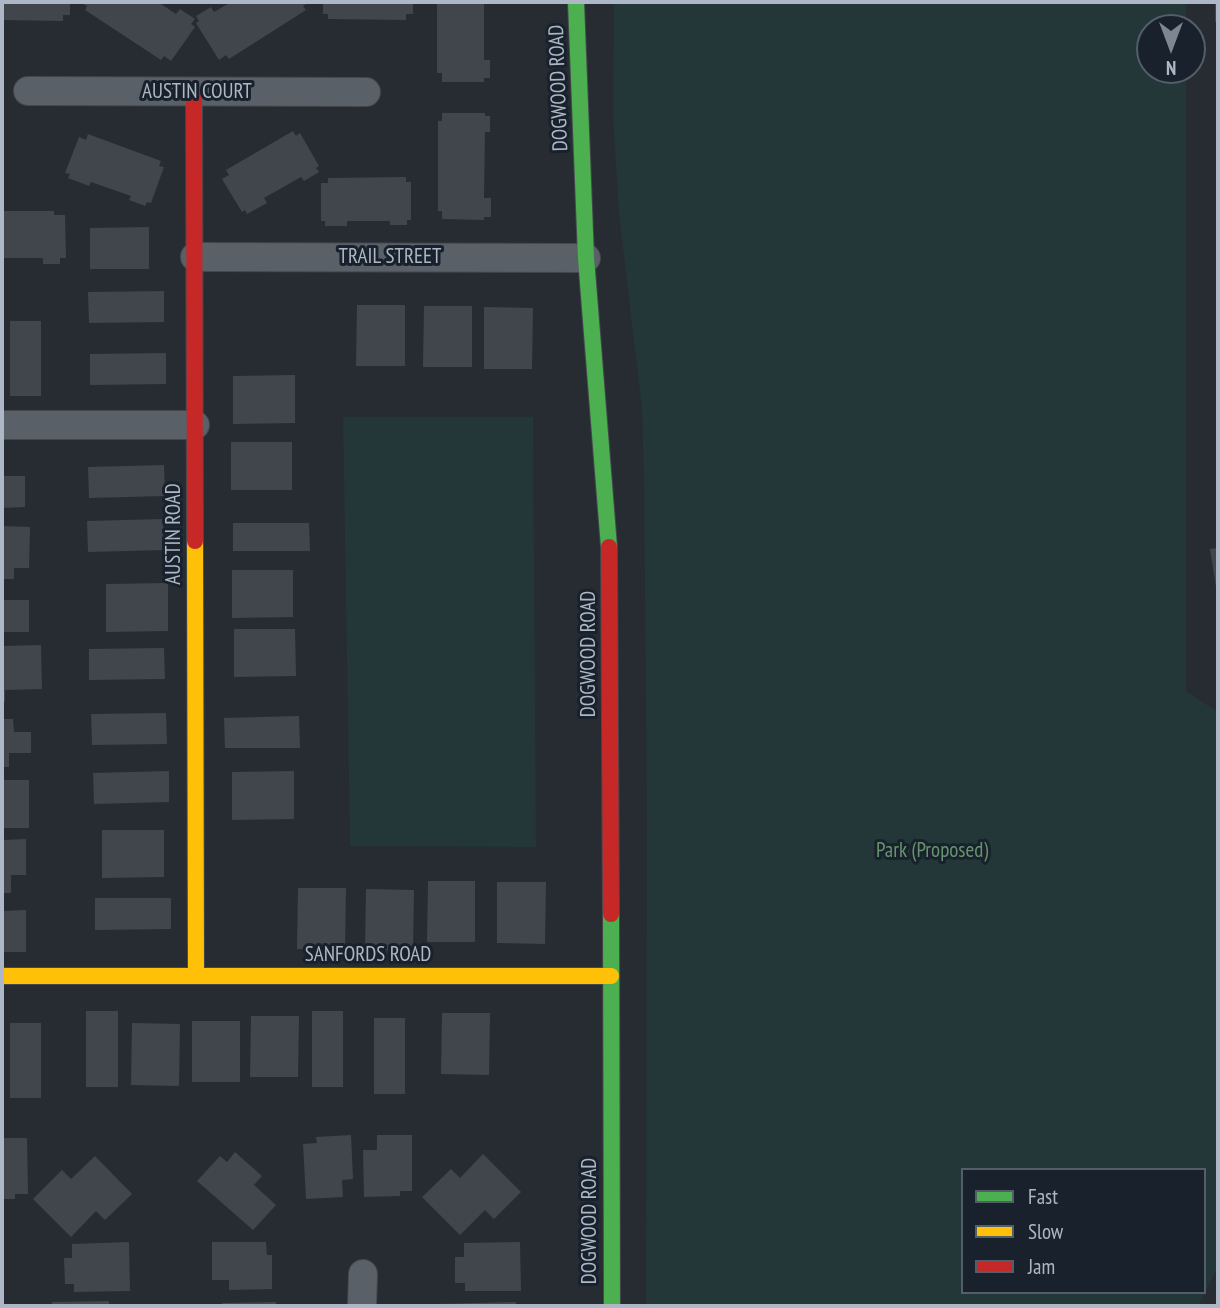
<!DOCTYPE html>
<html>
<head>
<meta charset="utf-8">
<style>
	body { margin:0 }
	#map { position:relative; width:1220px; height:1308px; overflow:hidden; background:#262c32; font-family:"PT Sans Narrow",sans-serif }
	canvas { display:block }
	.frame { position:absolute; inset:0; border:4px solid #adb7c5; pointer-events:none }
	.legend { position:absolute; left:961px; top:1168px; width:245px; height:126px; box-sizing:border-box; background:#19222c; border:2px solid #545e69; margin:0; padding:9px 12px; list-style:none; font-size:21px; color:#adb7c5 }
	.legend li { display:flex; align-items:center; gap:14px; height:35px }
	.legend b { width:35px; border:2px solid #545e69 }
	.north { position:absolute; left:1136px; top:14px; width:70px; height:70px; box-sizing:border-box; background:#19222c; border:2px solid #545e69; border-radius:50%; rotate:180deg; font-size:19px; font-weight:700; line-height:28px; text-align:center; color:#adb7c5 }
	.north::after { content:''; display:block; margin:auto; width:24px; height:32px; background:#7e8692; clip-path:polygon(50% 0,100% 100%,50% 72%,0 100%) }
</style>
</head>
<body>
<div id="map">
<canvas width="1220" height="1308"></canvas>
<div class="frame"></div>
<ul class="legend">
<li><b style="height:9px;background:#4caf50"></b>Fast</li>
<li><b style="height:9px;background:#ffc107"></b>Slow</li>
<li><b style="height:9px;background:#c62828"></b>Jam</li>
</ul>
<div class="north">N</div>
</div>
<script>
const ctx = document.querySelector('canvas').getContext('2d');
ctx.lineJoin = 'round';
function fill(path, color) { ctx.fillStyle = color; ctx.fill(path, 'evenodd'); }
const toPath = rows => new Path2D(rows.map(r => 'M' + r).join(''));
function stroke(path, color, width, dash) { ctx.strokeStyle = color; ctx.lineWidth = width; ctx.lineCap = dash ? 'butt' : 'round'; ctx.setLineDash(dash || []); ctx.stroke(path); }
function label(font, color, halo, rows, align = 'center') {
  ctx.font = font + ' "PT Sans Narrow",sans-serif'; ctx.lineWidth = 6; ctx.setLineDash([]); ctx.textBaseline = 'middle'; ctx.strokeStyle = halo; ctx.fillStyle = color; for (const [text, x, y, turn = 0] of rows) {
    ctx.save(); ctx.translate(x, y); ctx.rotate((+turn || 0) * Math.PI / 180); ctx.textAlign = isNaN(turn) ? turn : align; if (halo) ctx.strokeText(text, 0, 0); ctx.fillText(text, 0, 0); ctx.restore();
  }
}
const green = toPath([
	[614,2,1186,2,1186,28,1150,28,1150,70,1186,70,1186,691,1218,712,1218,1266,1198,1306,646,1306,647,814,644,484,642,409,619,214,613,115],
	[963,1170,1204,1170,1204,1292,963,1292],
	[343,417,533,417,536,847,350,846]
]);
const building = toPath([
	[2,2,70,2,70,15,63,15,63,21,2,20],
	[80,2,158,2,176,14,180,9,195,19,191,24,195,27,171,61,164,56,161,60,85,10,87,6],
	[231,2,309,2,303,6,306,10,229,59,226,55,219,60,196,23,199,21,196,16,211,7,214,12],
	[323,2,413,2,413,14,406,14,406,20,328,19,328,14,323,14],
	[437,2,484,2,484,60,490,60,490,78,484,78,484,82,442,82,442,73,437,73],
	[1215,2,1218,2,1218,22,1215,22],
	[442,113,485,113,485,116,490,116,490,132,485,132,484,198,491,198,491,217,484,217,484,220,442,219,442,211,438,211,438,121,442,121],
	[293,131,296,136,300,133,319,166,316,168,319,172,304,181,301,177,264,198,267,203,247,214,245,210,242,212,222,179,229,175,226,170],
	[88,134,161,161,159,166,164,167,151,203,147,202,145,206,129,200,131,196,91,182,89,186,68,178,70,174,65,173,79,137,86,140],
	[406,177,406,182,411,182,411,220,407,220,407,225,390,225,390,221,347,221,347,226,325,226,325,221,321,221,321,183,328,183,328,178],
	[2,211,54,211,54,215,65,215,66,258,60,258,60,264,43,264,43,258,2,258],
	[149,227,149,269,90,269,90,228],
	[164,291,164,322,89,323,88,292],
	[357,305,405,305,405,366,356,366],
	[424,306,472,306,472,367,423,367],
	[484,307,533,308,532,369,484,369],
	[10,321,41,321,41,396,10,396],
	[166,353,166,384,90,385,90,354],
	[295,375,295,423,233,424,233,376],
	[231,442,292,442,292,490,231,490],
	[164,465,165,496,89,498,88,467],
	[2,476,25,476,25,507,2,508],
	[163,519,164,550,88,552,87,521],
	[233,523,309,523,310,551,233,551],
	[2,526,30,527,29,568,14,568,14,579,2,579],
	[1218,548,1218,586,1216,587,1210,549],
	[232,570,293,570,293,617,232,618],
	[168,583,168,631,106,632,106,584],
	[2,600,29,600,29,632,2,632],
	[234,629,295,629,296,676,234,677],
	[41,645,42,689,5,690,5,702,2,702,2,646],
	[164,648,165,679,89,680,89,649],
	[166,713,167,744,92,745,91,714],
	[299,716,300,748,225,748,224,718],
	[2,719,13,719,14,732,31,732,31,753,9,753,9,767,2,767],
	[169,771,169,802,94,804,93,773],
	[294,771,294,819,232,820,232,772],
	[2,780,29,780,29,828,2,828],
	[102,830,164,830,164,877,102,878],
	[26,839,26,875,11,875,11,893,2,893,2,840],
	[428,881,475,881,475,942,427,942],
	[497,882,546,882,545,944,497,943],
	[298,888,346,888,345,950,297,949],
	[366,889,414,890,413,951,365,950],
	[95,898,171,898,171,929,95,930],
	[26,910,26,952,2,952,2,911],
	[86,1011,118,1011,118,1087,86,1087],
	[312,1011,343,1011,343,1087,312,1087],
	[442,1013,490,1013,489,1075,441,1074],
	[251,1016,299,1016,298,1077,250,1077],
	[374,1018,405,1018,405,1094,374,1094],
	[192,1021,240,1021,240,1082,192,1082],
	[10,1023,41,1023,41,1098,10,1098],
	[132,1023,180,1024,179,1086,131,1085],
	[351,1135,353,1179,342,1180,343,1197,306,1199,303,1144,317,1143,316,1137],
	[377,1135,412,1135,412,1191,400,1191,400,1196,364,1197,363,1150,377,1150],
	[2,1138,27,1138,28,1194,15,1194,15,1199,2,1199],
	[235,1152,262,1176,254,1185,276,1205,253,1230,197,1181,220,1156,227,1162],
	[483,1154,521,1192,494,1219,485,1210,460,1235,422,1197,451,1169,460,1178],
	[95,1156,132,1194,105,1220,96,1211,71,1237,33,1199,62,1170,71,1179],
	[129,1242,130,1291,74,1292,74,1284,65,1284,64,1258,72,1258,72,1244],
	[212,1242,266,1242,267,1255,272,1255,272,1289,229,1290,229,1280,212,1280],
	[520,1242,521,1291,465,1291,465,1283,455,1283,455,1257,464,1257,464,1243],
	[109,1301,109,1306,52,1306,52,1302],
	[276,1302,276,1306,222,1306,222,1303],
	[516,1302,516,1306,434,1306,434,1304]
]);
const street = toPath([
	[28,91,366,92],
	[195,257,586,258],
	[2,425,195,425],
	[362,1306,363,1274]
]);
const fast = toPath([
	[576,2,586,258,609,547],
	[611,914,612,1306]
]);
const slow = toPath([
	[195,541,196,976],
	[2,976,611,976]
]);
const jam = toPath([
	[194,92,195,541],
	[609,547,611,914]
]);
const streetNames = [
	["DOGWOOD ROAD",559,88,-92],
	["AUSTIN COURT",197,92],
	["TRAIL STREET",390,257],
	["AUSTIN ROAD",174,534,-90],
	["DOGWOOD ROAD",589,654,-90],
	["SANFORDS ROAD",368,955],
	["DOGWOOD ROAD",590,1221,-90]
];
const parkNames = [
	["Park (Proposed)",932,851]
];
fill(green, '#233638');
fill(building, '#41464c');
stroke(street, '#44484d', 30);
stroke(fast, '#44484d', 18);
stroke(slow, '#44484d', 18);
stroke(jam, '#44484d', 18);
stroke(street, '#5a6067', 28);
stroke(fast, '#4caf50', 16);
stroke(slow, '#ffc107', 16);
stroke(jam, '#c62828', 16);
label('21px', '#adb7c5', '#19222c', streetNames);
label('21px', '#65956e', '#19222c', parkNames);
</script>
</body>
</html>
